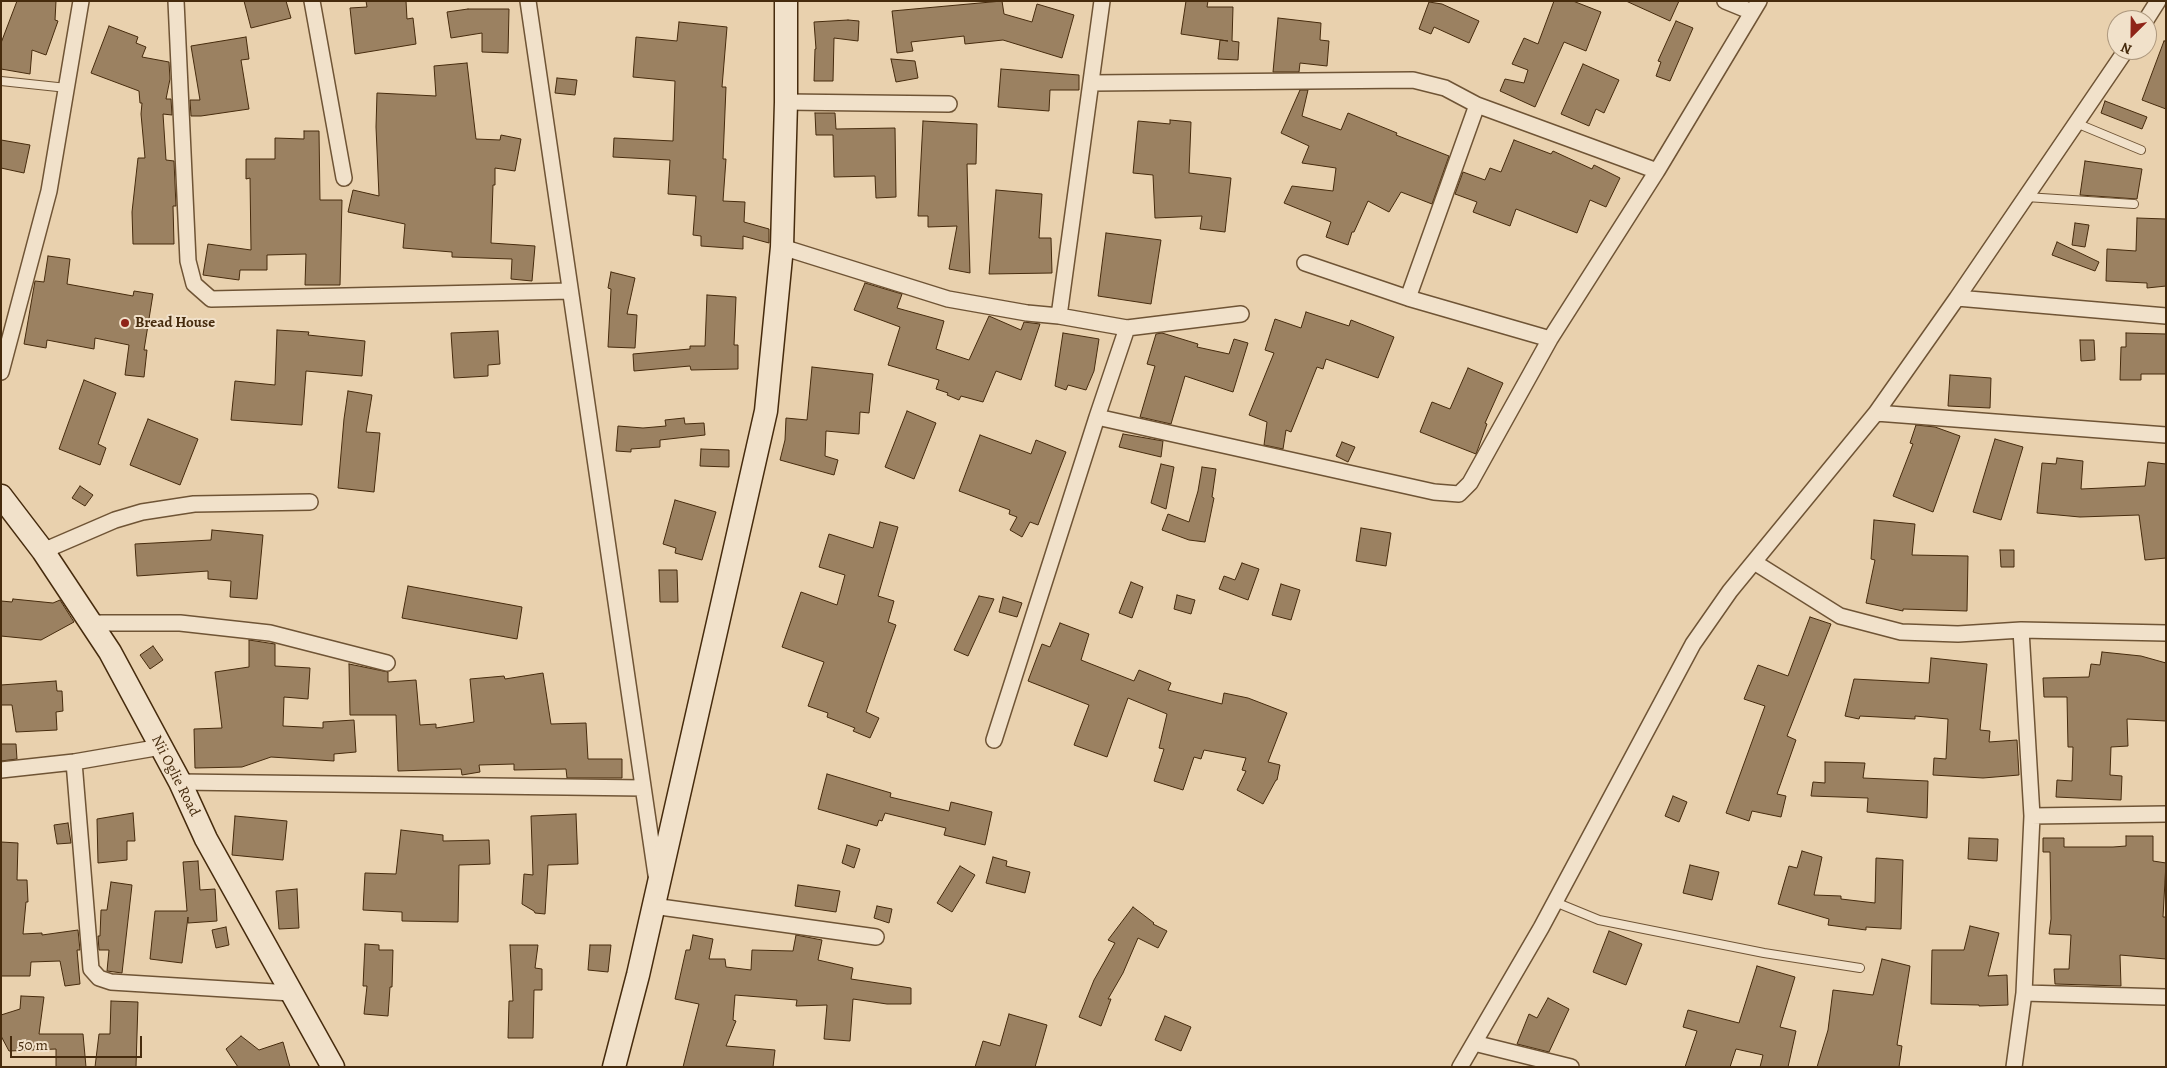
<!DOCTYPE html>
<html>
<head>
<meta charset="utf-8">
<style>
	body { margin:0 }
	#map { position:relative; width:2167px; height:1068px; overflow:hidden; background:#e9d1ae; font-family:Alegreya,serif }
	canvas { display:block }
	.frame { position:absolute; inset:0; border:2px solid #462b0d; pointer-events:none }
	.north { position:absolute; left:2107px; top:10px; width:50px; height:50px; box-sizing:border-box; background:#f1e1ca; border:1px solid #ad987e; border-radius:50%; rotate:203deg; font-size:14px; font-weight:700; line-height:20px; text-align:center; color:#462b0d }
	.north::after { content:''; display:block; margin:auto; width:18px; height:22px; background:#8f2418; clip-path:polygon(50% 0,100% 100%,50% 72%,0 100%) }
	.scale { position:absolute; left:10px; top:1036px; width:132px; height:22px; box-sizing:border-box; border:2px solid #462b0d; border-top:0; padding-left:6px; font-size:15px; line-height:18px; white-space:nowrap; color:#462b0d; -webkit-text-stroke:4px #f1e1ca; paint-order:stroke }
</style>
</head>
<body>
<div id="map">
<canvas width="2167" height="1068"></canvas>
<div class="frame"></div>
<div class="north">N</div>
<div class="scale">50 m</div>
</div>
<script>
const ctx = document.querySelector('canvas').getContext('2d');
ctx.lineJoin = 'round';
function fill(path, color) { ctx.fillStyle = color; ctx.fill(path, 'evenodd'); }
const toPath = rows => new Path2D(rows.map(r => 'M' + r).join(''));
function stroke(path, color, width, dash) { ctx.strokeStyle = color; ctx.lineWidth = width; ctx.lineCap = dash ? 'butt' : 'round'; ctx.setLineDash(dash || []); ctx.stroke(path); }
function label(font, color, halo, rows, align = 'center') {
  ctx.font = font + ' Alegreya,serif'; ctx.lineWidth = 4; ctx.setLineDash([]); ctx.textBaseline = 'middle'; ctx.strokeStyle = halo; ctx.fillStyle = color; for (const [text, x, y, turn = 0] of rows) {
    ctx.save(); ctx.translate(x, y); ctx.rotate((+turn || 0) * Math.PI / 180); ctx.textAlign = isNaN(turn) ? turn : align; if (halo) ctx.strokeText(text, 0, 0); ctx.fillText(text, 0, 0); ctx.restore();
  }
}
const building = toPath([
	[17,1,56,1,55,20,58,21,46,55,32,50,30,74,1,69,1,43,17,1],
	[244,1,286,1,291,18,251,28,244,1],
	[366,1,406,1,407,19,413,18,416,44,355,54,350,8,367,7,366,1],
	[1002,1,1004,14,1032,22,1037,4,1074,15,1062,58,1003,40,965,44,964,36,911,42,913,51,897,53,892,11,1002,1],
	[1186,1,1208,1,1207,7,1233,7,1232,41,1239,42,1238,60,1218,59,1220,40,1228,41,1181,34,1186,1],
	[1554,1,1573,1,1601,12,1586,51,1564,42,1535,107,1500,91,1505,79,1524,83,1528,70,1512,64,1524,38,1538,44,1554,1],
	[1626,1,1679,1,1670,21,1626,1],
	[1429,2,1442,4,1479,21,1469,43,1434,27,1431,34,1419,29,1429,2],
	[468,9,509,9,508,53,482,52,482,33,451,38,447,12,468,9],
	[1278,18,1321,23,1320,40,1329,41,1327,66,1300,63,1299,72,1273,72,1278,18],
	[848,20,859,21,858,41,834,38,833,81,814,81,815,49,816,49,814,22,848,20],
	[1676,21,1693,28,1670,81,1656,76,1661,62,1658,61,1676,21],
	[679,22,727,27,722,87,726,87,723,159,726,159,723,201,745,202,744,222,769,229,769,243,743,236,743,249,701,246,701,236,693,235,696,196,668,194,670,160,613,157,614,138,673,141,675,81,633,77,636,37,677,41,679,22],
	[109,26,138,37,136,43,146,47,142,57,169,62,170,79,166,99,171,99,172,115,163,114,166,160,174,161,176,206,173,206,174,244,133,244,132,212,138,158,145,158,141,114,142,103,140,103,139,91,91,73,109,26],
	[246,37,249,59,241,60,249,109,201,116,191,116,190,100,200,100,191,46,246,37],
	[2164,41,2166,41,2166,109,2142,100,2164,41],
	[891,59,915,61,918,78,896,82,891,59],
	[467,63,476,139,500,140,501,135,521,139,515,171,495,168,495,185,493,185,491,243,535,246,532,281,511,279,512,259,452,257,452,252,403,248,405,224,348,212,353,190,379,196,376,127,377,93,436,96,434,66,467,63],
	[1583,64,1619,80,1604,113,1596,109,1589,126,1561,114,1583,64],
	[1001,69,1079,75,1079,90,1050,90,1049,111,998,107,1001,69],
	[557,78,577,80,575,95,555,93,557,78],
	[1300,90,1308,90,1302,116,1341,130,1348,113,1397,133,1396,135,1449,156,1432,204,1401,192,1389,212,1368,201,1354,232,1352,232,1348,245,1326,237,1331,222,1284,203,1292,186,1333,191,1336,168,1302,163,1309,146,1281,133,1300,90],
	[2105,101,2147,117,2142,129,2101,113,2105,101],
	[815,113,835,113,836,129,895,128,896,197,876,198,875,176,834,177,833,135,816,135,815,113],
	[1170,120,1191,122,1189,173,1231,178,1225,232,1200,229,1202,216,1155,218,1153,175,1133,173,1138,121,1170,124,1170,120],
	[923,121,977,124,976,164,967,164,970,273,949,269,957,226,928,227,928,216,918,216,923,121],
	[304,131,319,131,320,200,342,200,340,285,305,285,306,254,267,255,267,270,240,270,239,280,203,275,208,244,251,250,250,178,246,179,246,159,275,159,275,138,304,139,304,131],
	[1,140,30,145,24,173,1,168,1,140],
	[1514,140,1551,154,1553,151,1592,169,1594,165,1620,178,1606,207,1590,200,1577,233,1516,209,1510,226,1473,212,1477,202,1455,194,1463,172,1485,180,1490,168,1501,172,1514,140],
	[2085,161,2142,169,2137,199,2080,195,2085,161],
	[996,190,1042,194,1039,238,1051,238,1052,273,989,274,996,190],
	[2137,218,2166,219,2166,286,2147,288,2147,283,2106,281,2107,249,2136,251,2137,218],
	[2075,223,2089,225,2085,247,2072,245,2075,223],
	[1106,233,1161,240,1151,304,1098,296,1106,233],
	[2057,242,2099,262,2095,271,2052,255,2057,242],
	[48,256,70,259,67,284,133,296,134,291,153,294,144,350,147,350,144,377,125,375,129,345,95,338,94,349,47,340,46,348,24,344,35,281,44,282,48,256],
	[611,272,635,278,627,314,637,315,635,348,608,347,611,289,608,288,611,272],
	[865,283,902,294,897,308,944,321,936,349,969,360,989,316,1021,330,1024,322,1040,324,1021,380,996,371,983,402,961,396,959,400,947,395,948,393,936,389,939,380,888,365,900,327,854,310,865,283],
	[707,295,736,297,734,345,738,345,738,369,691,370,690,366,634,371,633,354,690,349,690,346,705,346,707,295],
	[1306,312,1349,326,1351,320,1394,337,1378,378,1326,359,1323,369,1317,367,1291,432,1286,430,1283,449,1264,445,1267,422,1249,415,1274,353,1265,350,1275,319,1301,328,1306,312],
	[277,330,309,332,308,335,365,341,362,376,306,371,302,425,231,420,235,381,275,385,277,330],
	[498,331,500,364,488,365,488,376,454,378,451,333,498,331],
	[1063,333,1099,339,1094,371,1086,390,1068,385,1066,390,1055,386,1063,333],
	[1162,333,1198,344,1197,347,1229,354,1234,339,1248,343,1233,392,1185,376,1171,424,1140,417,1155,366,1147,364,1156,334,1162,333],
	[2126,333,2166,334,2166,374,2141,374,2141,380,2120,380,2121,347,2126,347,2126,333],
	[2080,340,2094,340,2095,360,2081,361,2080,340],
	[812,367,873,374,869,413,860,412,859,434,826,431,825,456,838,460,834,475,780,460,785,440,786,418,807,420,812,367],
	[1468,368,1503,383,1485,423,1487,424,1476,454,1420,432,1432,402,1450,409,1468,368],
	[1950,375,1991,378,1990,408,1948,406,1950,375],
	[84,380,116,393,98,444,106,448,100,465,59,449,84,380],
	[348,391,372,395,366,432,380,433,374,492,338,488,344,419,348,391],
	[907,411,936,423,914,479,885,467,907,411],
	[684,418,685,424,704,423,705,435,660,440,660,447,631,449,631,452,616,451,618,426,643,428,666,426,665,420,684,418],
	[148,419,198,439,180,485,130,465,148,419],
	[1916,425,1935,427,1960,436,1933,512,1893,496,1913,444,1910,443,1916,425],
	[1123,434,1163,441,1161,457,1119,447,1123,434],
	[980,435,1031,454,1036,440,1066,452,1038,525,1030,522,1022,537,1010,530,1017,517,1009,514,1010,510,959,491,980,435],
	[1995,439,2023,447,2001,520,1973,512,1995,439],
	[1342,442,1355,447,1348,462,1336,456,1342,442],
	[701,449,729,450,729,467,700,466,701,449],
	[2057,458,2083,461,2081,489,2145,486,2148,462,2166,464,2166,558,2145,560,2139,515,2080,517,2037,513,2042,463,2056,464,2057,458],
	[1161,464,1174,467,1166,509,1151,503,1161,464],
	[1202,467,1216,469,1212,497,1214,498,1205,542,1189,540,1162,530,1168,514,1189,522,1198,491,1202,467],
	[80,486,93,495,85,506,72,498,80,486],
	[675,500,716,512,702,560,675,553,676,548,663,544,675,500],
	[1874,520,1915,524,1912,555,1968,556,1967,611,1903,609,1903,611,1866,603,1875,560,1871,559,1874,520],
	[880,522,898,527,878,596,894,601,888,622,896,625,866,712,879,718,870,738,853,731,855,728,827,717,828,713,808,706,824,662,782,647,801,592,837,605,845,575,819,567,829,534,873,548,880,522],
	[1361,528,1391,533,1386,566,1356,561,1361,528],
	[212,530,263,535,257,599,230,597,231,581,208,579,208,571,137,576,135,544,211,540,212,530],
	[2000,550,2014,550,2014,567,2001,567,2000,550],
	[1242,563,1259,569,1248,600,1219,589,1224,576,1235,580,1242,563],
	[659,570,677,570,678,602,660,602,659,570],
	[1131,582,1143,587,1132,618,1119,613,1131,582],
	[1281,584,1300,590,1291,620,1272,615,1281,584],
	[408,586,522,607,517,639,402,618,408,586],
	[1177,595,1195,600,1191,614,1174,609,1177,595],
	[979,596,994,599,968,656,954,650,979,596],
	[1003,597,1022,603,1017,617,999,612,1003,597],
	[13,599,53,603,60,600,74,622,41,640,1,636,1,601,12,602,13,599],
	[1810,617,1831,624,1787,736,1796,740,1777,794,1786,796,1781,817,1752,811,1749,821,1726,813,1765,706,1744,699,1758,665,1788,676,1810,617],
	[1060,623,1089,634,1081,660,1134,681,1139,670,1171,683,1168,690,1222,704,1224,693,1248,698,1287,713,1268,762,1280,765,1277,780,1276,780,1263,804,1237,790,1246,771,1242,770,1246,758,1204,750,1201,759,1194,757,1183,790,1154,781,1164,749,1159,748,1167,714,1128,698,1107,757,1074,745,1089,705,1028,681,1042,644,1050,647,1060,623],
	[249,640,275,644,275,666,310,668,308,699,284,697,283,726,323,728,323,722,354,720,356,752,334,754,334,761,271,757,242,767,195,768,194,729,222,728,215,672,249,667,249,640],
	[153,646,163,660,150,669,140,655,153,646],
	[2102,652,2141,656,2166,663,2166,721,2127,719,2128,746,2111,747,2110,775,2122,776,2121,800,2056,797,2057,780,2072,781,2073,747,2068,747,2067,697,2044,697,2043,678,2089,677,2091,664,2100,665,2102,652],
	[1931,658,1987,664,1980,730,1990,731,1989,742,2017,740,2019,775,1983,778,1933,775,1934,758,1946,759,1948,719,1915,716,1915,719,1860,716,1859,719,1845,716,1854,679,1929,683,1931,658],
	[349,664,388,672,388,682,416,680,420,725,436,724,436,728,474,722,470,679,504,676,505,679,543,673,551,724,586,723,588,759,622,759,622,778,567,778,566,769,514,770,514,764,479,765,480,772,462,775,461,769,398,771,396,715,350,715,349,664],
	[56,681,57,691,62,691,63,711,56,712,57,730,16,732,12,705,1,705,1,685,56,681],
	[1,744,16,744,17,759,1,761,1,744],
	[1825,762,1865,763,1863,778,1928,781,1927,818,1867,812,1868,798,1811,796,1813,782,1825,783,1825,762],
	[827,774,891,793,890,797,949,811,951,802,992,812,985,845,944,835,946,828,885,813,882,821,879,820,877,826,818,809,827,774],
	[1673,796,1687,802,1679,822,1665,816,1673,796],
	[133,813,135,841,127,841,127,860,98,863,97,819,133,813],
	[576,814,578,864,548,865,545,914,535,913,534,911,522,904,524,874,533,875,531,816,576,814],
	[235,816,287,821,283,860,232,855,235,816],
	[68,823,71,843,57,844,54,825,68,823],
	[401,830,443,835,443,841,489,840,490,864,459,865,458,922,402,921,402,912,363,910,365,873,396,874,401,830],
	[2126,836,2153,836,2153,861,2166,863,2163,917,2166,917,2166,959,2120,955,2121,986,2055,984,2054,969,2069,969,2071,935,2049,934,2051,919,2050,852,2043,852,2043,838,2064,838,2064,847,2113,847,2126,846,2126,836],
	[1969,838,1998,839,1997,861,1968,859,1969,838],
	[1,842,18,843,17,880,27,880,28,902,26,902,23,934,42,933,42,935,78,930,80,950,77,950,80,984,65,986,60,961,31,962,30,976,1,976,1,842],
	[847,845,860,849,854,868,842,863,847,845],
	[1802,851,1822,857,1814,895,1841,896,1841,899,1875,903,1876,858,1903,860,1901,929,1866,927,1866,930,1828,925,1829,919,1778,904,1789,866,1797,868,1802,851],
	[993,857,1007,861,1006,866,1030,872,1025,893,986,883,993,857],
	[198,861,200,890,215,889,217,921,188,923,188,917,182,963,150,959,155,911,187,911,183,862,198,861],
	[1690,865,1719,872,1712,900,1683,893,1690,865],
	[960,866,975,875,952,912,937,903,960,866],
	[111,882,132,885,122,973,107,971,109,950,99,950,98,936,100,936,101,910,107,910,111,882],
	[798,885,840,891,836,912,795,906,798,885],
	[297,889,299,928,279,929,276,891,297,889],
	[877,906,892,909,889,923,874,918,877,906],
	[1133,907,1154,923,1153,924,1167,931,1158,948,1138,938,1123,973,1108,999,1111,999,1101,1026,1079,1017,1094,980,1115,943,1108,940,1133,907],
	[1970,926,1999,933,1988,976,2007,975,2008,1005,1979,1006,1979,1005,1931,1004,1932,950,1964,950,1970,926],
	[226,927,229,945,216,948,212,930,226,927],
	[1609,931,1642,944,1626,985,1593,972,1609,931],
	[693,935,713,939,709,959,725,959,726,967,751,970,752,950,793,951,796,935,822,940,818,960,853,968,851,979,911,988,911,1004,887,1004,853,999,850,1041,824,1039,827,1005,796,1006,797,1000,735,995,733,1020,736,1021,726,1046,775,1050,773,1067,683,1067,699,1004,675,999,686,950,690,950,693,935],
	[365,944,379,945,379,950,393,950,392,987,390,987,388,1016,364,1014,367,986,363,986,365,944],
	[510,945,538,945,535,968,542,969,542,990,534,990,533,1038,508,1038,509,1001,513,1001,510,945],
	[590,945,611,945,608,972,588,970,590,945],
	[1882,959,1910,966,1897,1045,1902,1046,1899,1067,1817,1067,1828,1030,1833,990,1873,995,1882,959],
	[1757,966,1795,977,1780,1027,1796,1031,1788,1067,1760,1067,1763,1055,1736,1049,1730,1067,1685,1067,1697,1031,1683,1027,1688,1010,1739,1023,1757,966],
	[21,996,44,997,39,1034,83,1034,86,1067,56,1067,56,1049,9,1051,1,1036,1,1015,20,1009,21,996],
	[1548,998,1569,1009,1549,1052,1517,1044,1529,1014,1537,1018,1548,998],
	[111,1001,138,1002,136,1067,95,1067,99,1034,110,1034,111,1001],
	[1009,1014,1047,1025,1035,1067,975,1067,983,1041,1000,1046,1009,1014],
	[1165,1016,1191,1027,1181,1051,1155,1040,1165,1016],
	[241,1036,259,1050,283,1042,290,1067,238,1067,226,1049,241,1036]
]);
const lane = toPath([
	[1,81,67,88],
	[2076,123,2141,150],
	[2026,197,2134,204],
	[1555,902,1599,920,1764,953,1860,968]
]);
const street = toPath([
	[176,1,188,261,194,284,211,299,570,291],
	[312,1,344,178],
	[528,1,656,875],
	[1725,1,1752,12],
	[2146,20,2158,1],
	[2126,50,1957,298,2166,316],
	[1092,83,1413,80,1445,88,1477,105,1657,171,1759,1],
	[786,102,949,104],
	[782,247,948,299,1027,313,1059,316,1102,1],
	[1305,263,1408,298,1550,339],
	[1408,298,1477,105],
	[1957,298,1876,413,2166,435],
	[1059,316,1127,328,1241,314],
	[1127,328,1097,417,1434,492,1459,494,1470,483,1550,339,1657,171],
	[1,372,49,191,81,1],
	[43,551,115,520,142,512,194,504,310,502],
	[1754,562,1840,616,1901,632,1958,634,2021,630,2166,633],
	[92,623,180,623,270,633,387,663],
	[2021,630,2032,816],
	[994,740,1097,417],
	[74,762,91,969,99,978,111,982,291,993],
	[1,770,74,762,161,747],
	[180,782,643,788],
	[653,906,876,937],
	[2024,993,2166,997],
	[1474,1043,1541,928,1693,644,1730,591,1876,413],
	[1460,1067,1474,1043,1571,1067],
	[2014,1067,2024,993,2032,816,2166,814]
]);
const secondary = toPath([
	[1,496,43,551,110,652,180,782,206,839,333,1067],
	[614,1067,638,975,766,411,782,247,786,102,786,1]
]);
const markers = [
	[125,323,5,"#8f2418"]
];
const poiNames = [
	["Bread House",135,323]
];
const streetNames = [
	["Nii Oglie Road",175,776,63]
];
fill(building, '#9b8161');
stroke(building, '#462b0d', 1);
stroke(lane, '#6f5435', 10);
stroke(street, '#6f5435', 18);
stroke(secondary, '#462b0d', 25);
stroke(lane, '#f1e1ca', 8);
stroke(street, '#f1e1ca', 15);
stroke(secondary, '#f1e1ca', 22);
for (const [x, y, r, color] of markers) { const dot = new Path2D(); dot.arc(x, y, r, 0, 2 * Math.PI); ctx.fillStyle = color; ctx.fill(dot); stroke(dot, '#f1e1ca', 2); }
label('bold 15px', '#462b0d', '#f1e1ca', poiNames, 'left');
label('15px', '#462b0d', '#f1e1ca', streetNames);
</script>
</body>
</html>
